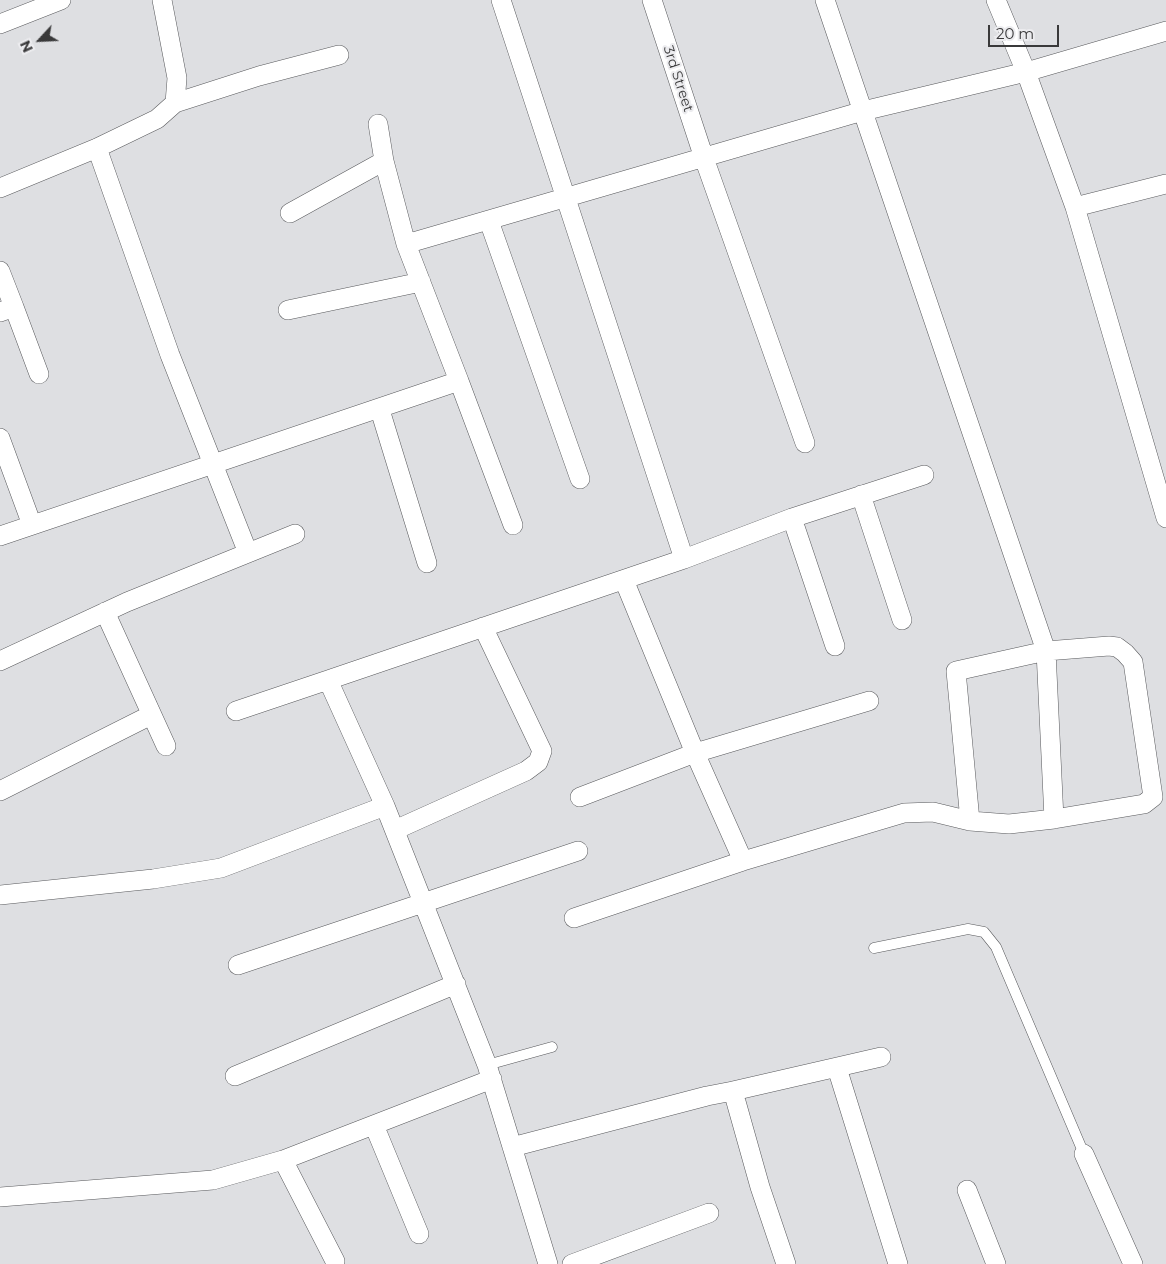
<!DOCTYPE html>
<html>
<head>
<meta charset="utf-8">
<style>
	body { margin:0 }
	#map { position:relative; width:1166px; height:1264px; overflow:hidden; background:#dedfe2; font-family:Montserrat,sans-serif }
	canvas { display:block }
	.north { position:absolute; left:15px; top:15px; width:50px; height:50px; -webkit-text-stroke:4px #ececef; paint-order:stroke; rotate:245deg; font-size:14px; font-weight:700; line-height:20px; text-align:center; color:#39393a }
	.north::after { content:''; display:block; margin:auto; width:18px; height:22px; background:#39393a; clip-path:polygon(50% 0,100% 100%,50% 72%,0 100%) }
	.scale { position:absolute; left:988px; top:25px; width:71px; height:22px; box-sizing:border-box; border:2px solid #39393a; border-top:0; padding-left:6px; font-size:15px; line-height:18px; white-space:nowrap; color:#39393a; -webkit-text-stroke:4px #ececef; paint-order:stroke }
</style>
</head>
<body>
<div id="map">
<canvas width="1166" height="1264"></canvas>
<div class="north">N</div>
<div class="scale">20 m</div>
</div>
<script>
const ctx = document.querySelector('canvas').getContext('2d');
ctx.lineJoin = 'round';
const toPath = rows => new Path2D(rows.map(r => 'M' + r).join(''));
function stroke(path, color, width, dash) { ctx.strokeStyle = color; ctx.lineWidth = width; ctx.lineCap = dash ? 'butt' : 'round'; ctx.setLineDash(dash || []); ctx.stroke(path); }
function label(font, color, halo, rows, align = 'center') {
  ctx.font = font + ' Montserrat,sans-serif'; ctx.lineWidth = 4; ctx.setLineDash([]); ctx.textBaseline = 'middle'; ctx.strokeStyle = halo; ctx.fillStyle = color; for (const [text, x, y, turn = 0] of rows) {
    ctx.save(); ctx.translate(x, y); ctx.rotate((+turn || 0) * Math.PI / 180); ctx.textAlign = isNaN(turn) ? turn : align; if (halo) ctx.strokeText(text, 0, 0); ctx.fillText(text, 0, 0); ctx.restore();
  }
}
const lane = toPath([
	[874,948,968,929,984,932,996,947,1084,1154],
	[487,1065,552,1047]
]);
const street = toPath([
	[501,0,684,559,328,680,385,806,487,1065,548,1264],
	[652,0,704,158,805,443],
	[825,0,1046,651,1054,819],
	[996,0,1026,72,1075,207,1166,518],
	[0,24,61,0],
	[175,103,259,76,339,55],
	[378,124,384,161,406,244,459,381],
	[97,148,170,355,248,553],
	[0,188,97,148,157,119,175,103,177,78,162,0],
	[1075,207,1166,184],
	[290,213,384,161],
	[489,221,580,479],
	[406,244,863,111,1026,72,1166,31],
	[0,271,14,307,0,312],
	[14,307,39,374],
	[288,310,421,282],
	[380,410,427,563],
	[0,438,32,525],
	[861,495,902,620],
	[792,518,835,646],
	[0,536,459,381,513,525],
	[684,559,792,518,924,475],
	[105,612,166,746],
	[0,661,127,602,295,534],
	[236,711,328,680],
	[0,791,151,715],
	[580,797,695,753,869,701],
	[395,830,526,771,538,762,542,751,483,627],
	[743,861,904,813,933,812,970,821,1009,824,1054,819,1144,804,1153,797,1133,662,1125,653,1117,647,1109,646,1046,651,956,671,970,821],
	[0,895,153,879,221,868,385,806],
	[574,918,743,861,695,753,624,580],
	[238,965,578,851],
	[837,1068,898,1264],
	[235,1076,456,984],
	[733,1091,881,1057],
	[374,1125,419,1234],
	[512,1147,707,1096,733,1091,760,1187,786,1264],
	[1084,1154,1133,1264],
	[283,1160,335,1261],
	[967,1190,996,1264],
	[0,1197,213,1180,283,1160,492,1079],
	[572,1264,709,1213]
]);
const streetNames = [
	["3rd Street",678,79,72]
];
stroke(lane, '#58595c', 11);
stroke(street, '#58595c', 20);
stroke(lane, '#fff', 10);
stroke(street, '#fff', 19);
label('14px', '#39393a', '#ececef', streetNames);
</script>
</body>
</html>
